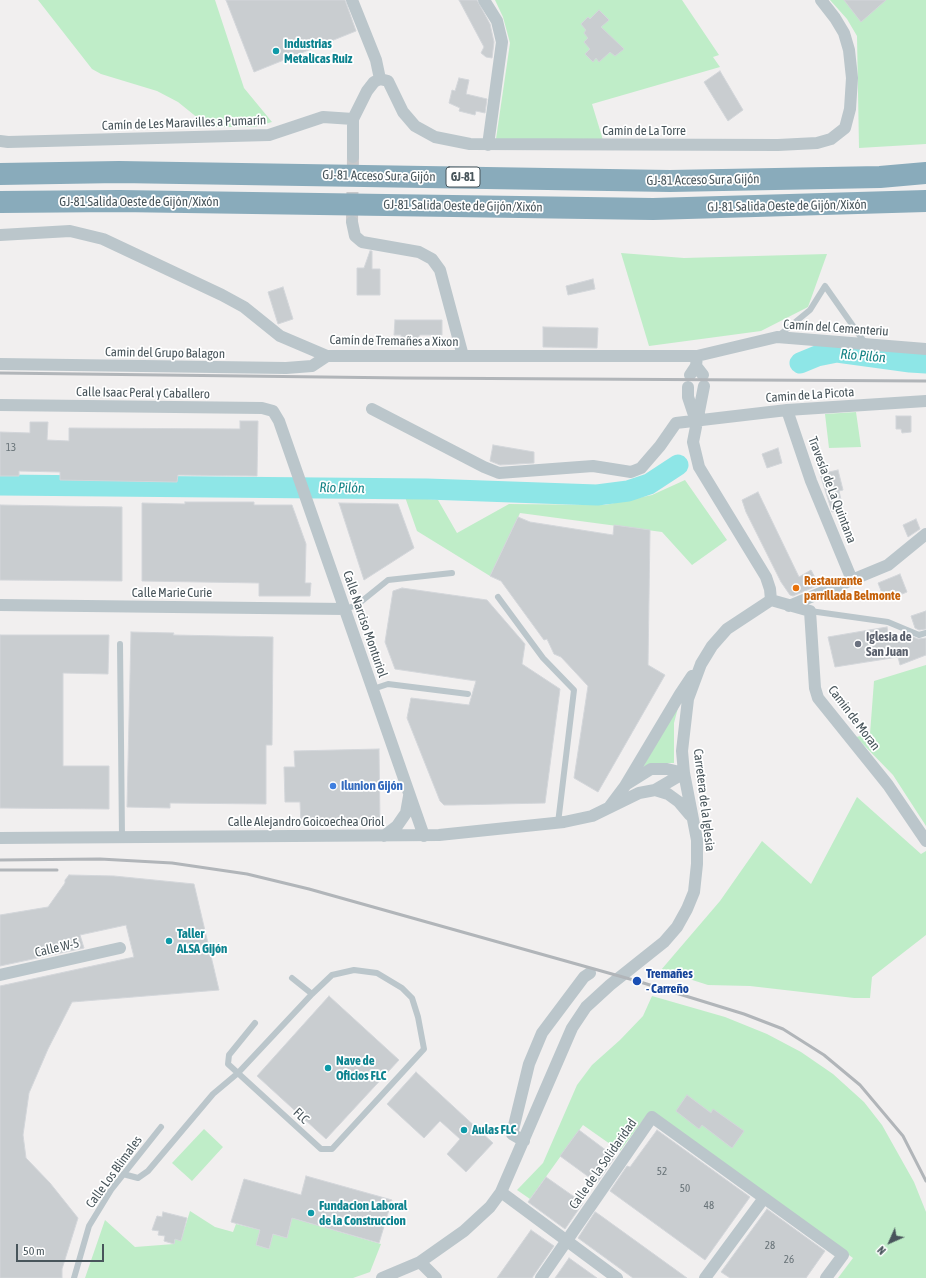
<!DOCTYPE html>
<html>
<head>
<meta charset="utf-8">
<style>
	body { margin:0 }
	#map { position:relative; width:926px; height:1278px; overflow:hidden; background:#f1efef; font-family:"Asap Condensed",sans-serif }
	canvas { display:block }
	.north { position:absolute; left:870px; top:1222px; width:40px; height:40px; -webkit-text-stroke:3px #fff; paint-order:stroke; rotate:225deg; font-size:11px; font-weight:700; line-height:16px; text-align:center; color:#48555b }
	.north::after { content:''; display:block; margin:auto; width:14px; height:18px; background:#48555b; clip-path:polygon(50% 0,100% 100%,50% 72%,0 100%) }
	.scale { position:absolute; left:16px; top:1244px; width:88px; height:18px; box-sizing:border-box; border:2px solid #48555b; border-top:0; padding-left:5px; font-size:12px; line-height:14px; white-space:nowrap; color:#48555b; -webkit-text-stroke:3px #fff; paint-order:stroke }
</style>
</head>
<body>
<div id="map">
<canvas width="926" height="1278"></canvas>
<div class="north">N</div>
<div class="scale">50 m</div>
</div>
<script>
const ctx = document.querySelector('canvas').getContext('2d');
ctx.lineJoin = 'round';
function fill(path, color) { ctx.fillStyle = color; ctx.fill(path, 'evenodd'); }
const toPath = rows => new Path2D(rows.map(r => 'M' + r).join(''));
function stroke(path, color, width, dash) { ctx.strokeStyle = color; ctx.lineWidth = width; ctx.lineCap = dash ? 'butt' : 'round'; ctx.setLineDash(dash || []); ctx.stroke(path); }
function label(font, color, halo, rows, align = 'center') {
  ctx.font = font + ' "Asap Condensed",sans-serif'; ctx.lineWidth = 3.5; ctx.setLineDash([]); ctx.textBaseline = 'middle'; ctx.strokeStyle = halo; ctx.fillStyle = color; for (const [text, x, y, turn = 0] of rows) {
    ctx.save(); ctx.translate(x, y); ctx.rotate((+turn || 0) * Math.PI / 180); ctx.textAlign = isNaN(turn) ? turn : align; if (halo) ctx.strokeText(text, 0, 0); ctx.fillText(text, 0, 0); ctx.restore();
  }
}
const green = toPath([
	[38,0,215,0,244,88,272,122,254,127,209,127,178,102,157,91,101,74,92,69],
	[495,0,682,0,719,55,713,57,720,67,592,104,603,140,496,139,510,43,503,17],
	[830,0,926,0,926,144,859,148,857,36,847,19],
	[621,253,684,258,827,254,808,307,761,331,649,346],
	[856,412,861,447,829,448,825,414],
	[685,480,727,540,692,565,662,532,520,513,490,576,417,531,405,497,438,500,457,533,509,504,605,505,652,495],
	[926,665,926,826,893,775,856,737,870,734,874,681],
	[679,704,674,723,674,763,654,763,643,767],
	[857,797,921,854,926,851,926,935,872,977,870,998,854,998,750,986,708,985,661,970,720,901,762,841,811,884],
	[652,996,725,1017,767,1034,801,1052,833,1074,864,1102,882,1125,914,1182,926,1212,926,1278,838,1278,853,1258,649,1112,620,1151,583,1125,530,1199,517,1190,543,1163,577,1085,592,1065,620,1040,643,1016],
	[204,1129,223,1147,192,1181,172,1163],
	[190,1211,215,1227,233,1232,236,1224,260,1230,256,1245,269,1249,273,1234,287,1238,292,1218,381,1244,370,1272,353,1278,85,1278,105,1220,135,1247,174,1244,175,1239,181,1240]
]);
const river = toPath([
	[800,363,817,356,837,352,910,362,926,363],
	[0,485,427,489,597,495,628,491,649,484,678,465]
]);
const building = toPath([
	[226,0,345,0,356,31,254,72,226,0],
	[459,0,477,0,490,24,494,42,492,58,486,57,481,53,484,47,459,0],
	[844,0,886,0,861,22,844,0],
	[599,10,609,20,601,27,624,49,615,56,610,52,599,62,596,58,593,62,585,54,590,49,584,42,588,38,584,33,586,30,581,24,588,17,590,19,599,10],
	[720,71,743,110,728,121,704,82,720,71],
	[459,78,469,80,466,94,487,99,485,113,476,111,475,115,459,111,460,108,449,103,452,90,455,91,459,78],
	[370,251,372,251,372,269,380,269,380,295,357,295,357,268,364,268,370,251],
	[593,279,595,289,568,295,566,286,593,279],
	[283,287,293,319,278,324,268,292,283,287],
	[395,320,442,320,442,335,420,335,417,339,401,339,401,335,394,335,395,320],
	[543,327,598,328,597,348,543,347,543,327],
	[896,416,911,416,911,432,902,433,901,429,896,429,896,416],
	[240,421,258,421,257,476,178,475,177,482,60,480,60,472,19,471,19,476,0,476,0,432,30,433,30,422,48,422,47,440,69,441,69,428,240,429,240,421],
	[493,445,534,452,534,463,500,465,490,461,493,445],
	[778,448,782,463,767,468,762,454,778,448],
	[838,470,843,490,839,491,843,508,832,512,820,474,838,470],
	[758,492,799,577,811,570,819,585,793,596,790,595,781,582,746,512,742,500,758,492],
	[185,502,254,502,254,505,292,505,306,544,305,583,311,583,310,596,259,596,259,583,142,581,142,503,185,504,185,502],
	[339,503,398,504,414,548,364,580,339,503],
	[0,505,122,507,122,581,0,580,0,505],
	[518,517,530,522,613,535,614,525,650,530,648,665,665,675,598,792,574,778,588,686,561,657,554,654,547,639,544,640,501,581,490,576,518,517],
	[916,519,920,529,908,537,903,525,916,519],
	[900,574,907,592,885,601,878,583,900,574],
	[402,588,487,600,525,644,522,664,560,689,545,803,454,805,444,805,440,801,407,718,411,698,469,705,476,681,395,669,385,642,393,591,402,588],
	[926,611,926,629,919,630,915,628,911,616,926,611],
	[887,627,889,639,906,634,918,639,926,638,926,655,900,665,898,657,835,667,828,637,887,627],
	[131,632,174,633,173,635,273,637,272,745,266,745,266,804,170,803,170,808,127,807,131,632],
	[0,635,109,635,108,674,63,673,63,766,109,766,109,809,0,808,0,635],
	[379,749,380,822,301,824,300,802,285,802,284,767,295,767,294,751,379,749],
	[69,875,114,876,194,884,219,990,72,1002,48,1049,29,1093,23,1135,26,1158,50,1183,78,1218,62,1269,62,1278,0,1278,0,986,134,957,126,925,80,935,84,948,0,966,0,915,48,907,65,883,65,880,69,875],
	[329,996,399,1060,326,1139,257,1076,329,996],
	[416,1072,493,1143,466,1172,447,1154,460,1139,440,1121,424,1138,387,1104,416,1072],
	[687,1095,711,1113,713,1109,744,1131,732,1148,702,1125,699,1129,676,1111,687,1095],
	[579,1130,615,1157,597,1183,560,1156,579,1130],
	[657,1130,750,1197,705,1260,610,1191,627,1166,630,1167,657,1130],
	[306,1176,392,1200,379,1243,292,1218,287,1238,273,1234,269,1249,256,1245,260,1230,231,1222,244,1179,301,1195,306,1176],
	[546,1177,583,1203,565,1229,528,1202,546,1177],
	[767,1209,825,1251,806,1278,730,1278,721,1272,767,1209],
	[163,1212,187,1218,181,1241,175,1239,174,1244,164,1241,165,1236,158,1235,159,1231,152,1230,157,1216,162,1217,163,1212],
	[595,1212,597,1213,687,1278,633,1278,578,1238,595,1212],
	[531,1230,554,1246,534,1275,532,1278,497,1278,531,1230],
	[569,1258,597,1278,555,1278,569,1258]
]);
const streetTunnel = toPath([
	[352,222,353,157]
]);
const lane = toPath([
	[777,337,810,310,825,286,865,343],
	[498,597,543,658,574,690,558,823],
	[345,609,357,605,388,580,452,573],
	[810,611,888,622,919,635,926,633],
	[120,644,122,837],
	[373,689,388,684,468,694],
	[255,1023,229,1055,228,1064,321,1149,332,1149,424,1049,418,1017,412,998,402,988,377,973,354,970,332,975,312,994,292,978],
	[123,1174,138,1178,148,1171,213,1094,238,1073,312,994],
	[74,1278,89,1226,111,1190,161,1127]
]);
const street = toPath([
	[352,0,376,60,380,79],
	[484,0,497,21,502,42,488,145],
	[0,141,8,142,269,135,323,117,353,119],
	[353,157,353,119,367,91,374,82,380,79,388,81,403,112,415,126,435,137,470,144,778,145,817,143,831,139,845,128,850,109,852,78,849,50,844,33,835,18,821,0],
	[352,222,355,236,362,242,419,252,432,259,440,270,463,356],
	[0,235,70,231,103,239,222,295,244,307,280,336,327,356,697,356,777,337,926,349],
	[0,364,286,368,312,366,327,356],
	[696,366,703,375],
	[690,375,696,366,697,356],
	[688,387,688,397,696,421],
	[0,405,262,408,273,411,279,421,424,836],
	[372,409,484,467,499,473,593,466,631,472,641,468,660,446,676,423,787,410,926,401],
	[787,410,811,481,852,580],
	[771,600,810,611,815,688,818,698,888,785,926,841],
	[0,605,345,609],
	[789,606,888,565,926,534],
	[627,784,651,769,667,769,684,773],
	[655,790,668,794,679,802,690,815],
	[610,806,625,786,680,694,692,676],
	[384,836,397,826,406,813,409,796],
	[0,838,439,835,564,822,592,816,639,793,655,790,684,773],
	[0,975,120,948],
	[524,1141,512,1134,529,1064,542,1033,584,977,590,973],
	[501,1192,617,1278],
	[420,1262,436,1278],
	[382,1278,420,1262,464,1231,490,1207,501,1192,572,1028,586,1007,610,985,664,942,677,927,687,909,694,892,697,864,697,840,684,773,682,751,688,699,701,664,712,646,727,629,771,600,770,589,766,577,699,467,693,442,704,386],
	[541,1278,652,1117,843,1255,826,1278],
	[705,1278,764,1198]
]);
const highway = toPath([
	[0,174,119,172,670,181,880,177,926,173],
	[0,202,119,201,653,209,926,201]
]);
const rail = toPath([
	[0,373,404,378,926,381],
	[0,860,100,859,172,863,247,874,309,889,637,981,744,1014,783,1029,824,1055,860,1085,903,1136,926,1181],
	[0,870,57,870]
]);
const markers = [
	[276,51,4,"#0f9aa8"],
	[796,588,4,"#e8710a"],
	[858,644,4,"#6b7280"],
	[333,786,4,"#3f7fe0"],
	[169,941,4,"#0f9aa8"],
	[637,981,5,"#1a4fb4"],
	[328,1068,4,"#0f9aa8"],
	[464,1130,4,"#0f9aa8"],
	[311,1213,4,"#0f9aa8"]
];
const numberNames = [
	["13",11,448],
	["52",662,1172],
	["50",685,1189],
	["48",709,1206],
	["28",770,1246],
	["26",789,1260]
];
const shields = [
	[463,177,34]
];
const shieldNames = [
	["GJ-81",463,177]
];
const cultureNames = [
	["Industrias",284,44],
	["Metalicas Ruiz",284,59],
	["Taller",177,934],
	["ALSA Gijón",177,949],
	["Nave de",336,1061],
	["Oficios FLC",336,1076],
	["Aulas FLC",472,1130],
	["Fundacion Laboral",319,1206],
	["de la Construccion",319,1221]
];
const streetNames = [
	["Camín de Les Maravilles a Pumarín",184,123,-2],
	["Camín de La Torre",644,131],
	["GJ-81 Acceso Sur a Gijón",379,176,1],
	["GJ-81 Acceso Sur a Gijón",703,180,-1],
	["GJ-81 Salida Oeste de Gijón/Xixón",139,202],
	["GJ-81 Salida Oeste de Gijón/Xixón",463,206,1],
	["GJ-81 Salida Oeste de Gijón/Xixón",787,206,-1],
	["Camín del Cementeriu",836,328,4],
	["Camín de Tremañes a Xixon",394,341,1],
	["Camin del Grupo Balagon",165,353,1],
	["Calle Isaac Peral y Caballero",143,393,1],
	["Camin de La Picota",810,395,-4],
	["Travesía de La Quintana",832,490,69],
	["Calle Marie Curie",172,593],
	["Calle Narciso Monturiol",365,624,71],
	["Camin de Moran",854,718,53],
	["Carretera de la Iglesia",704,800,83],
	["Calle Alejandro Goicoechea Oriol",306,822],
	["Calle W-5",57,948,-13],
	["FLC",301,1116,43],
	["Calle de la Solidaridad",603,1164,-55],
	["Calle Los Blimales",114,1172,-54]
];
const foodNames = [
	["Restaurante",804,581],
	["parrillada Belmonte",804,596]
];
const worshipNames = [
	["Iglesia de",866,637],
	["San Juan",866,652]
];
const shopNames = [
	["Ilunion Gijón",341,786]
];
const transitNames = [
	["Tremañes",646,974],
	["- Carreño",646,989]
];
const waterNames = [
	["Río Pilón",863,356,5],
	["Río Pilón",342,488,1]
];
fill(green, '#bfedc8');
stroke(river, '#8ee6e7', 21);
fill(building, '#c9cdd0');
stroke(building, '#d3d6da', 1);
stroke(streetTunnel, '#c7c8ca', 12, [12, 6]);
stroke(lane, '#bbc6cb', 6);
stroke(street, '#bbc6cb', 12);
stroke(highway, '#89abbb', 22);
stroke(rail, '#b1b5b9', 3);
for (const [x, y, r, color] of markers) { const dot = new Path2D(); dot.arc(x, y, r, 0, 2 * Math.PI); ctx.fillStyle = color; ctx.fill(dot); stroke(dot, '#fff', 1.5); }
label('11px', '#687378', null, numberNames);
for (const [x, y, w] of shields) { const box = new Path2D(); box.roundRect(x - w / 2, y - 10, w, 20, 3); ctx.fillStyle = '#fff'; ctx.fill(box); stroke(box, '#48555b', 1); }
label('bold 12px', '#48555b', null, shieldNames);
label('bold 13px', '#0d838f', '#fff', cultureNames, 'left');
label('13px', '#48555b', '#fff', streetNames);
label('bold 13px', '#c56008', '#fff', foodNames, 'left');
label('bold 13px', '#5b616d', '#fff', worshipNames, 'left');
label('bold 13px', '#366cbe', '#fff', shopNames, 'left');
label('bold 13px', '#164399', '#fff', transitNames, 'left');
label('italic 14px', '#138385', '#fff', waterNames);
</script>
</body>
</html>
